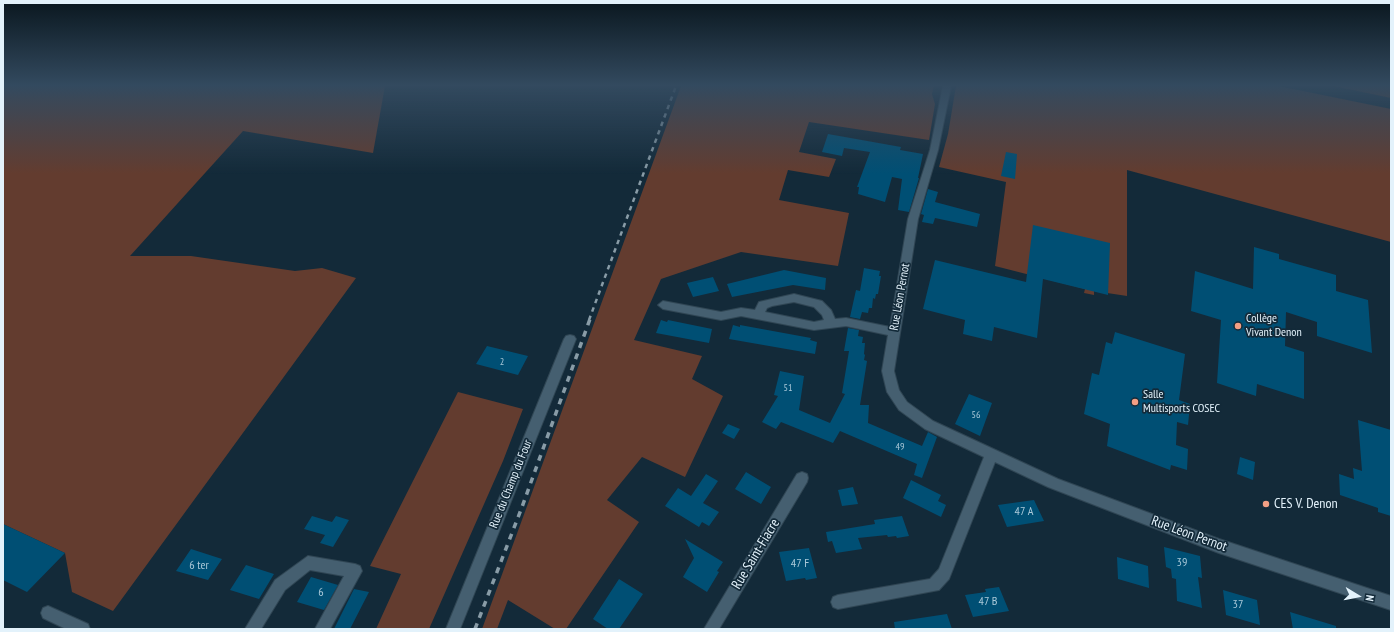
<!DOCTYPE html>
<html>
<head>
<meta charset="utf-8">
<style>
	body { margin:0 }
	#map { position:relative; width:1394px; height:632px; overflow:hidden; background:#132a39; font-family:"PT Sans Narrow",sans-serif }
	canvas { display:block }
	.frame { position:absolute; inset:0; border:4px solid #e3f2fb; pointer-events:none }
	.north { position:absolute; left:1338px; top:576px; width:40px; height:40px; -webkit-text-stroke:3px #132a39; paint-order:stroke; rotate:100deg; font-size:11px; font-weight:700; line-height:16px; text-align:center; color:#e3f2fb }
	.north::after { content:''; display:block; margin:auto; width:14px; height:18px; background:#e3f2fb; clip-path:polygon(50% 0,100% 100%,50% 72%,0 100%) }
</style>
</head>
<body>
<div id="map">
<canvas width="1394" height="632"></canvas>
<div class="frame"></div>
<div class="north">N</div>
</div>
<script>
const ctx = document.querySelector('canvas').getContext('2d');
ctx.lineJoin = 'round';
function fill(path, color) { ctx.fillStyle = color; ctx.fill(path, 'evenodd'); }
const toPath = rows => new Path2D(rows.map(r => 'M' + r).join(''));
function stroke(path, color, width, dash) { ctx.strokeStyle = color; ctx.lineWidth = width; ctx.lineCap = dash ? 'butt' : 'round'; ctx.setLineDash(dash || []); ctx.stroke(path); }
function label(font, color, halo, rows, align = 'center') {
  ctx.font = font + ' "PT Sans Narrow",sans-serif'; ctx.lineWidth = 3.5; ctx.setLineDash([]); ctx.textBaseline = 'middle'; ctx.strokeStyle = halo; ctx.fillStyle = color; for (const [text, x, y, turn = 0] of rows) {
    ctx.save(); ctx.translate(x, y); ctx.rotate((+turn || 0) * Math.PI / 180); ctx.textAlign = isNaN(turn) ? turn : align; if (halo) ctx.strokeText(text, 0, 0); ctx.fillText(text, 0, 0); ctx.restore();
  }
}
const green = toPath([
	[3,86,385,86,373,153,243,131,130,256,191,256,295,271,322,268,356,278,113,611,72,592,65,553,3,524],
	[681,86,934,86,932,94,935,104,929,140,809,122,799,152,836,159,829,177,788,170,779,200,849,213,838,266,741,252,661,279,634,340,702,356,692,379,723,396,685,477,642,457,607,500,639,522,566,629,555,629,508,600,497,629,482,629],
	[956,86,1279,86,1391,109,1391,242,1127,170,1127,296,1094,291,1094,295,1084,293,1085,289,995,266,1006,182,939,167,948,134],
	[1333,86,1391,86,1391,98],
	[458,392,523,409,503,461,429,629,376,629,401,574,370,566]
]);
const building = toPath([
	[828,134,901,147,900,150,923,154,918,178,919,178,909,212,898,210,902,179,892,177,885,202,858,194,859,187,857,187,870,152,844,148,842,156,822,152],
	[1006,152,1017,154,1015,179,1001,176],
	[928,189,938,192,935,202,980,214,977,227,935,218,933,224,922,222,924,215,921,214],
	[1033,225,1110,243,1108,295,1043,279,1037,338,994,327,992,341,963,334,965,320,923,309,935,260,1026,282],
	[1254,247,1279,254,1279,259,1336,275,1336,291,1368,300,1372,353,1317,336,1317,322,1286,312,1285,346,1304,352,1304,399,1257,384,1256,396,1217,383,1221,320,1191,311,1195,271,1253,289],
	[864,268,880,271,879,276,881,276,878,294,876,294,875,299,873,298,872,308,869,308,868,313,862,312,860,319,850,317,856,290,860,291],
	[784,270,826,278,825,290,793,285,732,297,727,284],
	[713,277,719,291,693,297,687,283],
	[661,320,667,322,668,320,712,329,709,343,656,333],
	[733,325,740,327,740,325,811,338,810,340,817,342,815,354,729,339],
	[848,328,859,330,858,336,863,337,862,343,865,343,864,354,865,355,864,360,867,361,860,405,869,405,868,423,922,446,928,432,937,437,922,478,914,475,917,464,840,431,833,443,781,422,776,429,762,422,778,396,774,395,780,371,804,376,799,410,830,423,845,394,842,393,849,351,844,351],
	[1115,332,1185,354,1179,400,1190,404,1188,425,1177,422,1176,445,1188,449,1187,470,1171,465,1170,470,1107,446,1110,424,1084,414,1092,373,1099,375,1106,342,1112,344],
	[487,346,528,356,518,375,476,364],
	[969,394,992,403,980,436,955,424],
	[1358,420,1391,430,1391,516,1378,512,1378,508,1340,495,1339,474,1354,479,1353,468,1362,471],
	[728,424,740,429,734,439,722,433],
	[1240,457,1255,462,1253,480,1237,474],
	[746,472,771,487,761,504,735,489],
	[706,474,718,481,703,503,719,512,709,526,702,522,699,527,665,506,678,488,691,496],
	[911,480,941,495,938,501,946,505,941,517,903,498],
	[853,487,858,504,842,506,838,490],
	[1034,500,1044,521,1007,527,998,505],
	[312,516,332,522,336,516,349,520,333,547,320,543,325,535,304,529],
	[902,516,909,536,897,538,896,536,888,537,887,535,858,538,862,549,836,553,832,541,828,542,826,532,875,524,874,520],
	[3,524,65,553,27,592,3,580],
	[685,539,723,562,717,571,719,572,707,592,683,577,694,558],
	[1164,547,1200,556,1202,578,1198,577,1202,608,1177,601,1176,579,1172,578,1171,569,1166,567],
	[809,548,817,578,806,580,805,578,786,581,779,552],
	[191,549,222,559,208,580,176,571],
	[1117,557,1148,566,1149,588,1118,579],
	[246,565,274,574,259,599,230,590],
	[311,577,338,585,324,610,297,602],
	[619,579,643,594,619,629,608,629,593,619],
	[999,587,1009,611,973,617,965,595,986,592,985,589],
	[354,589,369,592,350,629,334,629],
	[1223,590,1257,600,1260,625,1226,615],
	[1290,612,1336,626,1336,629,1293,629],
	[947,614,952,629,895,629,894,622]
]);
const minor = toPath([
	[943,86,951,86,938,150,918,219,894,371,899,390,907,402,933,421,1058,479,1219,539,1391,596,1391,610,1219,553,1048,487,995,462,949,579,939,590,838,609,833,607,831,602,833,597,838,595,930,579,939,569,984,457,925,429,899,410,887,392,882,371,888,335,846,326,814,330,741,316,721,320,663,309,658,305,663,301,721,312,741,308,755,310,759,302,794,294,822,301,831,310,835,319,846,318,890,327,908,219,930,150,943,86],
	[794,302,814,307,822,315,824,320,814,322,765,312,767,308,772,306,794,302],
	[570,335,574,336,576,339,460,629,446,629,564,339,566,336,570,335],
	[802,472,807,474,808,478,807,482,719,629,704,629,797,474,802,472],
	[308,556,355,564,360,566,362,571,330,629,315,629,344,576,310,570,285,590,261,629,245,629,275,580,308,556],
	[48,606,88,624,90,629,66,629,43,618,41,613,43,608,48,606]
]);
const railFar1 = toPath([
	[589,320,676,86]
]);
const rail = toPath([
	[475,629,522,507,590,319]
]);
const markers = [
	[1238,326,4,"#f39f84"],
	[1135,402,4,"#f39f84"],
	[1266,504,4,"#f39f84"]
];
const numberNames = [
	["2",502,362],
	["51",788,388],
	["56",976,415],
	["49",900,447]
];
const streetNames = [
	["Rue Léon Pernot",900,297,-80],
	["Rue du Champ du Four",511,484,-68]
];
const poiNames = [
	["Collège",1246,319],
	["Vivant Denon",1246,333],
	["Salle",1143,395],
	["Multisports COSEC",1143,409]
];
const nearNumbernames = [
	["47 A",1024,512],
	["39",1182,563],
	["47 F",800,564],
	["6 ter",199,566],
	["6",321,593],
	["47 B",988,602],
	["37",1238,605]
];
const nearPoinames = [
	["CES V. Denon",1274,504]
];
const nearStreetnames = [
	["Rue Léon Pernot",1189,534,20],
	["Rue Saint-Fiacre",756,554,-59]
];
fill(green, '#633c2f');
fill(building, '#004f74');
stroke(minor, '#304654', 2);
fill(minor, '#455f70');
stroke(railFar1, '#899ca7', 2.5, [4.5, 4.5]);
stroke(rail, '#899ca7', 3.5, [6, 6]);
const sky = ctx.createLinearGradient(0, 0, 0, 174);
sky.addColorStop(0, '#0a171f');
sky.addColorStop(0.49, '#334a5f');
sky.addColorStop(1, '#334a5f00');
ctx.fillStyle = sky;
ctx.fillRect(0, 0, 1394, 174);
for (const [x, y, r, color] of markers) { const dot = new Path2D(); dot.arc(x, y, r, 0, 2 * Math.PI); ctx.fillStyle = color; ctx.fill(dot); stroke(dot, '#132a39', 1.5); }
label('10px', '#aac9d9', null, numberNames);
label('12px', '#e3f2fb', '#132a39', streetNames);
label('12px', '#e3f2fb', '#132a39', poiNames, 'left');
label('12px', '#aac9d9', null, nearNumbernames);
label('14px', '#e3f2fb', '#132a39', nearPoinames, 'left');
label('14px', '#e3f2fb', '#132a39', nearStreetnames);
</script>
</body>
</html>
